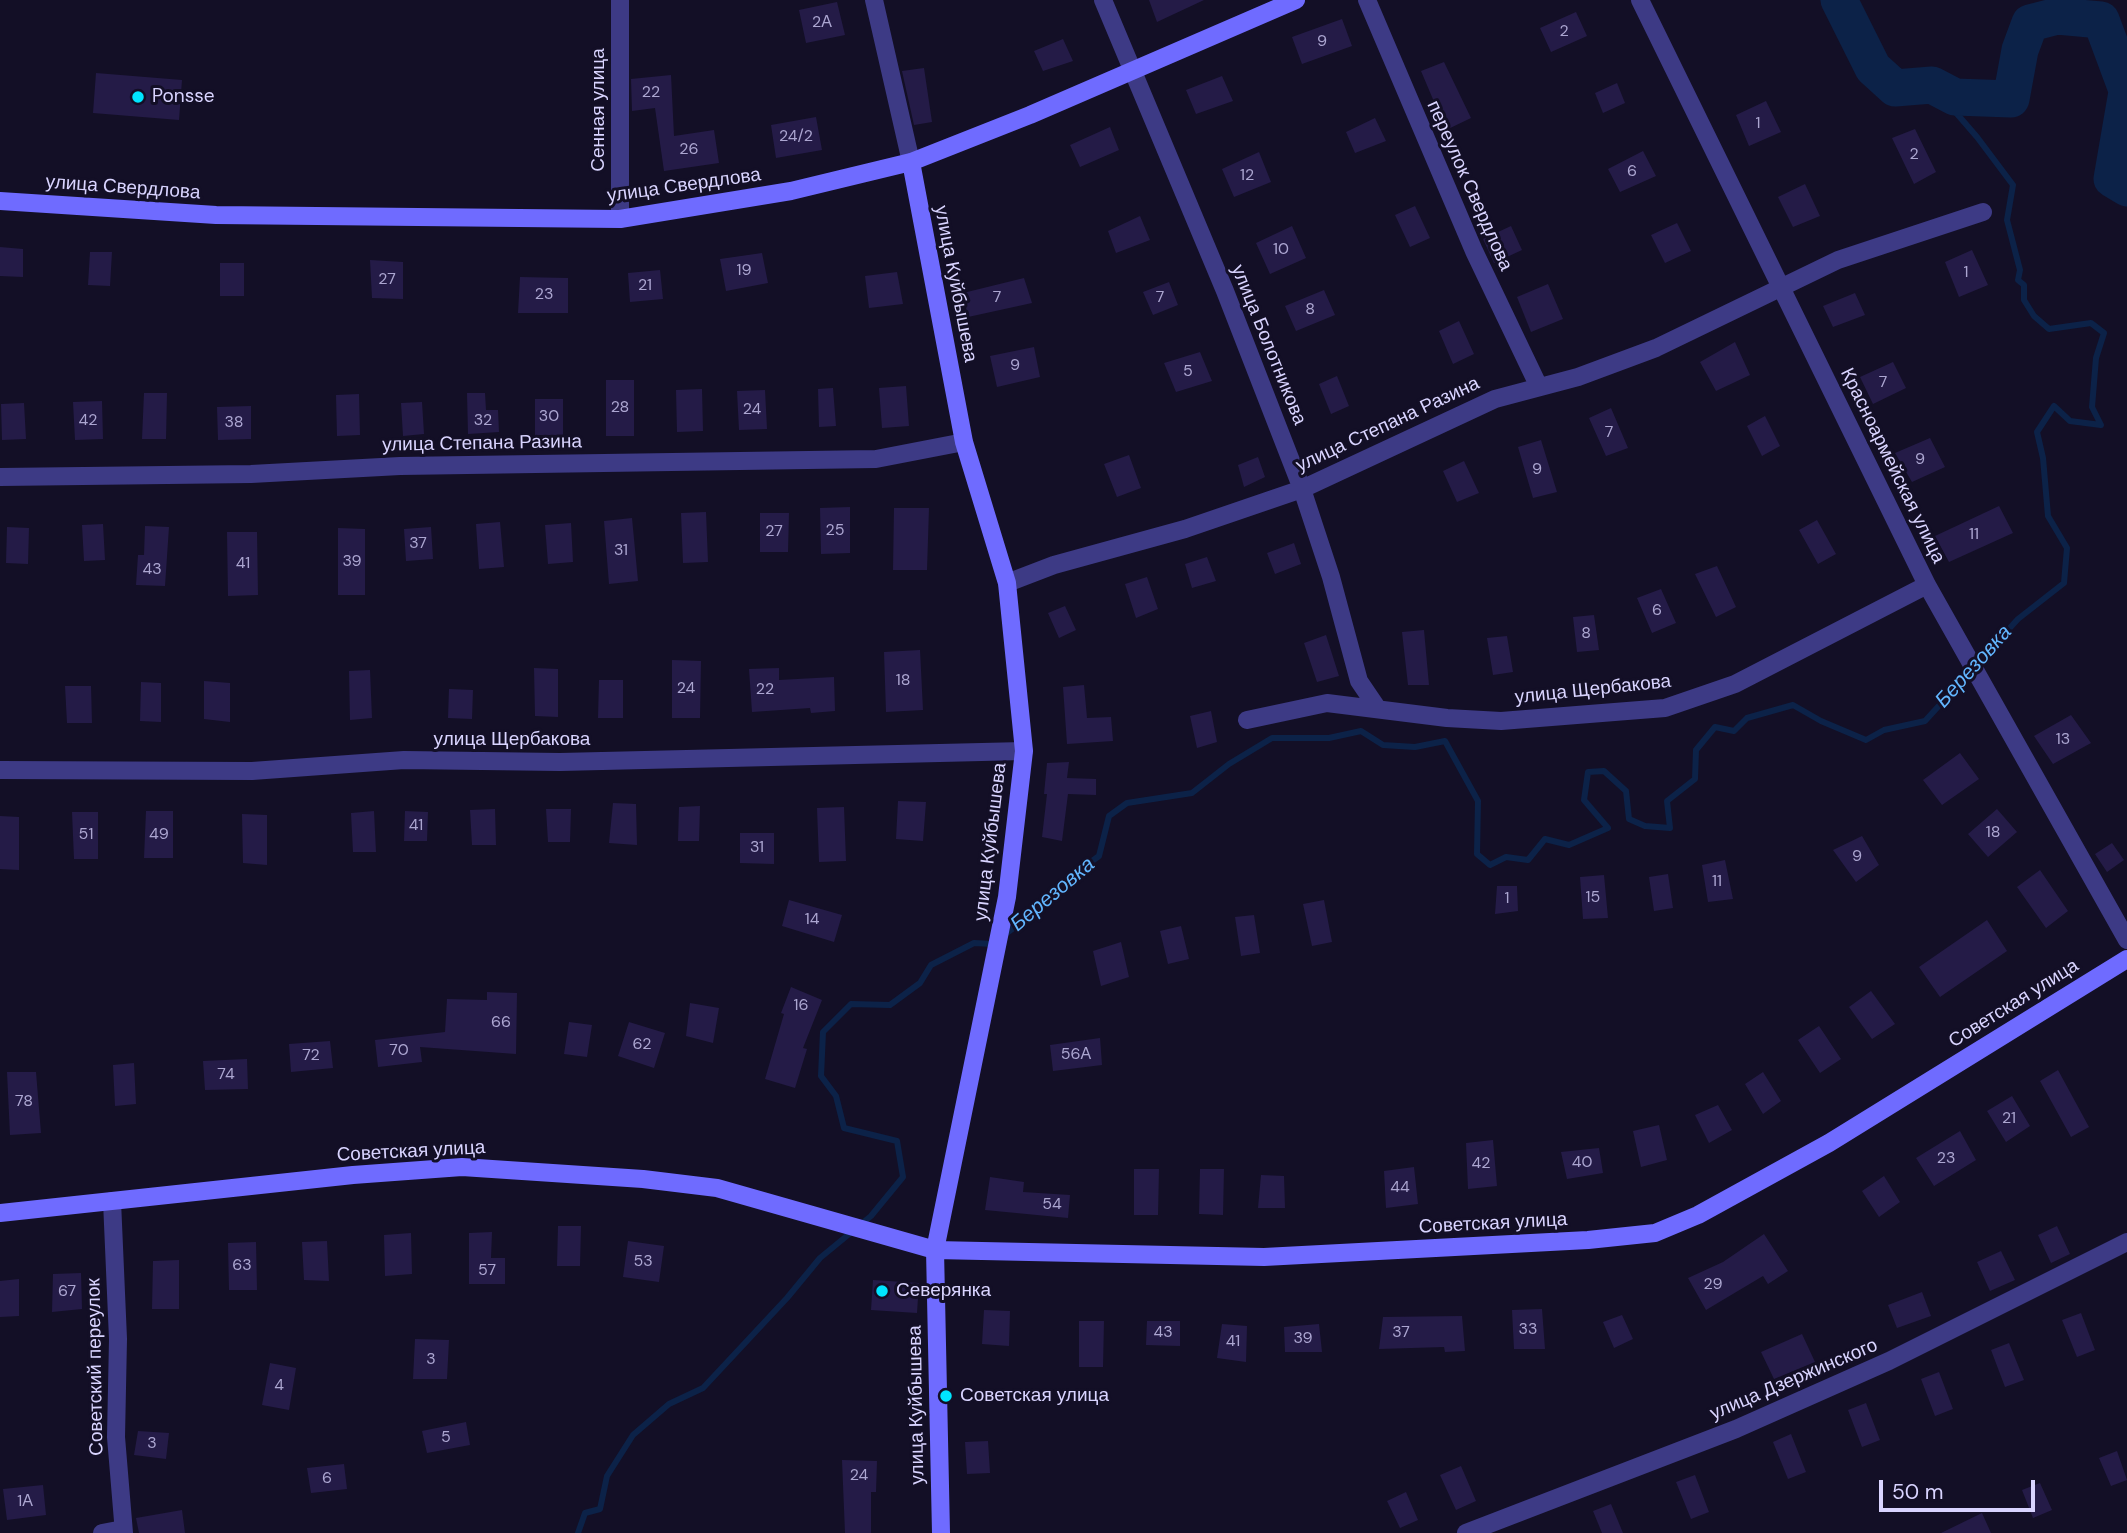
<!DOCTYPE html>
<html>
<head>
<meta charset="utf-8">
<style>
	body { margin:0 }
	#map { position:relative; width:2127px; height:1533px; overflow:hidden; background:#130f26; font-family:"DM Sans",sans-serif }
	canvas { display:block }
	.scale { position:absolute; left:1879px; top:1480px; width:156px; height:32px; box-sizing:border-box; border:4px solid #d9d4ff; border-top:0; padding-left:9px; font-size:21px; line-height:24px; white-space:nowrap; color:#d9d4ff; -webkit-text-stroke:5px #130f26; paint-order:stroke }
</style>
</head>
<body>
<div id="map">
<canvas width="2127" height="1533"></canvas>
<div class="scale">50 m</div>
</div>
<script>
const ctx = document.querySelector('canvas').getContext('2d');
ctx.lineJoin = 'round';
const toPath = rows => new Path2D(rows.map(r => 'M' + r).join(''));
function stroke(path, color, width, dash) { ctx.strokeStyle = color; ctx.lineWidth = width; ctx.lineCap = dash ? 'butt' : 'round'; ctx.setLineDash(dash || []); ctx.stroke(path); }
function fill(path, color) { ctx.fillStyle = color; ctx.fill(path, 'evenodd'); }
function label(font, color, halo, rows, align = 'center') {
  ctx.font = font + ' "DM Sans",sans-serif'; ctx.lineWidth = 6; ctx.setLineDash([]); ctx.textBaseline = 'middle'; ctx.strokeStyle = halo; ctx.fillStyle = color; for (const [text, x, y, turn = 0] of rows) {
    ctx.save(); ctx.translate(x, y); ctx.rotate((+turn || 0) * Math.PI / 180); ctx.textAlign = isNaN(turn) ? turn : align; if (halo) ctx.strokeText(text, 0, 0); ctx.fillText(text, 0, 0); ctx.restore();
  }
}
const stream = toPath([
	[1004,935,1075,882,1084,867,1099,856,1109,816,1127,803,1192,793,1229,764,1272,738,1329,738,1361,731,1383,745,1415,747,1445,741,1478,801,1477,854,1490,865,1506,857,1528,860,1545,839,1569,845,1608,828,1584,800,1588,772,1604,771,1626,791,1629,819,1645,826,1670,828,1667,801,1695,779,1696,750,1715,727,1734,731,1747,718,1793,705,1821,721,1866,740,1884,730,1925,721,2018,619,2064,583,2067,548,2048,516,2043,458,2037,432,2054,406,2070,421,2101,425,2092,407,2096,358,2104,333,2091,323,2049,329,2034,316,2024,300,2024,285,2018,280,2020,270,2007,220,2013,185,1977,137,1932,85],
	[578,1533,585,1513,600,1509,607,1476,633,1435,669,1404,703,1388,787,1298,820,1258,871,1216,903,1177,897,1141,844,1128,836,1096,821,1076,823,1032,851,1004,890,1005,920,983,931,965,974,943,993,944]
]);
const river = toPath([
	[1839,0,1873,68,1895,88,1932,85,1955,97,2011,99,2020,50,2030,23,2057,16,2101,20,2127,90],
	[2127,92,2112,179,2127,188]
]);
const building = toPath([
	[1149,0,1204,0,1157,22],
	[837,2,845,35,806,43,799,10],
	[1576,12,1587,36,1551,52,1540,28],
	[1342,19,1352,46,1302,64,1292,37],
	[1063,39,1073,61,1043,71,1034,51],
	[1444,62,1471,118,1446,130,1421,71],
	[924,68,932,122,914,125,902,71],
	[96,73,182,80,179,120,93,113],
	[671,75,674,136,714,130,719,163,664,171,655,108,632,111,631,79],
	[1222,76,1233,101,1196,114,1186,90],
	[1617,83,1625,103,1603,113,1595,93],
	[1766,101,1781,132,1749,146,1736,115],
	[816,117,822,150,776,158,771,125],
	[1375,118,1386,141,1355,153,1346,132],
	[1110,127,1119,150,1080,167,1070,145],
	[1915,129,1936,172,1914,184,1892,138],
	[1643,151,1656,176,1620,192,1608,169],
	[1259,152,1271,182,1234,197,1222,169],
	[1805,184,1820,216,1793,227,1778,197],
	[1415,206,1430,238,1410,247,1395,215],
	[1140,216,1150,240,1116,253,1108,231],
	[1677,223,1691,251,1665,263,1651,235],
	[1292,226,1306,258,1270,274,1256,243],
	[1511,226,1522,250,1494,263,1483,239],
	[0,247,23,249,23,277,0,276],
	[1972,250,1988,285,1959,297,1945,262],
	[90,252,112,252,110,286,88,285],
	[762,253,768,283,726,291,720,259],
	[370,260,403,262,403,299,372,298],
	[220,263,244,263,244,296,220,296],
	[660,270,663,299,630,302,628,273],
	[897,272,903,304,869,308,865,276],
	[520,277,568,278,568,313,518,313],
	[1024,278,1032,303,968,317,963,293],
	[1169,282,1178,305,1153,315,1143,292],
	[1548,284,1563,319,1531,332,1517,297],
	[1324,290,1335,315,1296,331,1285,306],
	[1855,293,1865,315,1833,327,1823,306],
	[1459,321,1474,354,1453,364,1439,331],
	[1735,342,1750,375,1716,391,1700,362],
	[1034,347,1040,377,997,387,990,356],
	[1200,352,1212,381,1176,392,1164,363],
	[1893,362,1906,388,1873,404,1860,377],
	[1337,376,1349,406,1331,414,1319,384],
	[606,380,634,380,634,436,606,436],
	[906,386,909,426,882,428,879,388],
	[833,388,836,426,819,427,818,389],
	[702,389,703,431,677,432,676,390],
	[765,390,767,429,739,430,737,391],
	[144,393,167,393,166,439,142,439],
	[467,393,485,393,486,410,498,410,499,432,468,434],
	[359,394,360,435,337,436,336,395],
	[535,399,563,399,563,435,535,435],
	[102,401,103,439,75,440,73,402],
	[422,402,424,434,403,436,401,403],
	[24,403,26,439,2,440,1,404],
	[251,406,251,439,218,440,217,407],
	[1611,408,1628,448,1606,456,1589,418],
	[1765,416,1780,446,1762,456,1747,426],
	[1930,438,1945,467,1912,482,1895,453],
	[1541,440,1557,492,1533,498,1518,447],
	[1129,455,1141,488,1117,497,1104,464],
	[1258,457,1265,477,1244,487,1238,465],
	[1464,461,1479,493,1457,502,1443,471],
	[1999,506,2013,533,1949,562,1935,536],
	[850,507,850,553,821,554,820,508],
	[894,508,929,508,927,570,893,570],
	[706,512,708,562,683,563,681,513],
	[760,513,789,513,788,552,760,552],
	[632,518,638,581,609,584,604,521],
	[1817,520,1836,554,1818,564,1799,530],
	[500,522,504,567,479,569,476,524],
	[571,523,573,562,548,564,545,525],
	[103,524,105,560,84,561,82,525],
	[145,526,169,527,165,586,136,585,138,555,144,555],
	[7,527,29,528,28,564,6,563],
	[431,527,433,559,406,561,404,529],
	[338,528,365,529,365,595,338,595],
	[227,532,257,532,258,595,228,596],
	[1294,543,1301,564,1275,574,1267,553],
	[1207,557,1216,581,1192,588,1185,564],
	[1717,566,1736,607,1716,617,1695,574],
	[1147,577,1158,609,1136,618,1125,584],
	[1661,589,1676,623,1652,633,1637,598],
	[1065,606,1076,630,1059,638,1048,613],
	[1594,615,1599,650,1577,652,1573,617],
	[1424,630,1429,685,1408,685,1402,632],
	[1326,635,1339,676,1317,682,1304,643],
	[1507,636,1513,672,1493,675,1487,638],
	[920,650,923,710,886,712,884,652],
	[672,660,701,661,700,718,672,718],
	[534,668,558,669,558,717,535,716],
	[779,668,779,680,834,677,835,711,811,713,810,708,752,712,749,669],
	[370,670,372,718,350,720,349,671],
	[599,680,623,680,623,718,598,718],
	[204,681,230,683,230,722,204,719],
	[141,682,161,683,161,722,140,721],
	[1084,685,1087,718,1111,717,1113,741,1067,744,1063,687],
	[65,686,91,686,92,723,67,723],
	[449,689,473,690,472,719,448,718],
	[1211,711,1217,742,1197,748,1190,716],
	[2071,715,2091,743,2053,764,2034,736],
	[1960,753,1979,779,1942,805,1923,780],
	[1069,762,1067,778,1096,779,1096,795,1068,794,1062,841,1042,837,1047,794,1044,794,1047,763],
	[898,801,926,802,923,841,896,839],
	[613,803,636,804,637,845,609,843],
	[700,806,699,841,678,841,679,807],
	[844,807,846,861,819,862,817,808],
	[495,809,496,845,472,845,470,810],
	[546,809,571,809,570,842,548,842],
	[1997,809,2017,832,1988,857,1968,834],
	[146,811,173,811,173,858,144,858],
	[374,811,376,852,353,852,351,813],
	[405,811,428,812,427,841,404,841],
	[72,812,98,812,98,859,74,859],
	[242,814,267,815,267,865,243,863],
	[0,816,19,817,19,870,0,869],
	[740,833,774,833,774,864,740,863],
	[1862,836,1879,865,1856,882,1833,850],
	[2112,843,2124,860,2107,872,2095,854],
	[1725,860,1733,899,1708,902,1702,865],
	[2040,870,2068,911,2046,928,2017,887],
	[1668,874,1673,908,1654,911,1649,877],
	[1604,875,1608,918,1583,919,1580,877],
	[1497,886,1517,886,1518,911,1495,914],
	[789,900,842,915,834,942,782,926],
	[1324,900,1332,942,1312,946,1303,904],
	[1254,915,1260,953,1241,956,1235,917],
	[1987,920,2007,951,1940,997,1919,967],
	[1181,926,1189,959,1168,964,1160,931],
	[1121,942,1129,977,1101,986,1093,951],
	[791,987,822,1000,803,1048,807,1049,795,1088,765,1079,784,1014,781,1013],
	[1871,991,1895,1024,1872,1039,1849,1007],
	[487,992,517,993,516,1054,420,1047,422,1062,378,1067,375,1040,445,1032,447,999,487,1000],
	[690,1003,719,1008,713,1043,686,1036],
	[569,1022,592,1025,587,1057,564,1054],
	[629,1022,665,1033,654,1068,618,1056],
	[1819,1026,1841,1059,1820,1073,1798,1040],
	[1100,1038,1102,1065,1053,1071,1050,1045],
	[330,1041,333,1068,291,1072,289,1044],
	[247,1059,248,1089,205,1090,203,1061],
	[134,1063,136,1104,115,1106,113,1065],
	[2058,1070,2089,1127,2071,1137,2040,1081],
	[7,1072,36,1072,41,1133,10,1135],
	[1763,1072,1781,1101,1763,1114,1745,1084],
	[2012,1096,2030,1126,2006,1142,1987,1111],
	[1718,1105,1732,1130,1709,1143,1695,1115],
	[1659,1125,1667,1160,1641,1167,1633,1131],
	[1960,1131,1976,1160,1934,1186,1916,1158],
	[1493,1140,1497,1186,1468,1189,1466,1143],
	[1599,1148,1603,1173,1567,1179,1561,1152],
	[1414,1167,1418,1204,1386,1208,1384,1171],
	[1134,1169,1159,1169,1158,1215,1134,1215],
	[1200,1169,1224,1169,1223,1215,1199,1214],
	[1261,1175,1284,1176,1285,1208,1258,1208],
	[1884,1176,1900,1202,1879,1217,1862,1191],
	[990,1177,1024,1182,1023,1192,1070,1195,1068,1218,985,1210],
	[558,1226,581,1226,580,1266,557,1266],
	[2057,1226,2070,1254,2051,1263,2038,1235],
	[492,1232,491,1258,505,1258,505,1284,469,1284,469,1233],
	[411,1233,412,1274,385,1276,384,1235],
	[1764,1234,1788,1271,1768,1284,1763,1276,1706,1310,1688,1278,1723,1262],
	[327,1241,329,1281,304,1280,302,1242],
	[628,1241,664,1246,659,1282,623,1277],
	[256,1242,257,1290,229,1290,228,1243],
	[2001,1251,2015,1280,1990,1291,1977,1262],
	[179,1260,179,1309,152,1309,153,1261],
	[81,1273,82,1309,52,1312,53,1274],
	[19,1279,19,1316,0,1317,0,1281],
	[873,1280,919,1283,917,1313,871,1310],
	[1922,1292,1931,1316,1897,1328,1888,1305],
	[1542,1309,1545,1349,1514,1349,1512,1310],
	[984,1310,1010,1311,1009,1346,982,1344],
	[2081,1313,2095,1350,2077,1357,2062,1320],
	[1622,1315,1633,1339,1614,1348,1603,1322],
	[1462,1316,1465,1351,1445,1352,1444,1347,1379,1349,1383,1317],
	[1079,1321,1104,1321,1103,1367,1079,1367],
	[1147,1321,1180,1321,1180,1346,1146,1345],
	[1222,1324,1247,1326,1246,1362,1217,1358],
	[1319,1324,1322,1352,1285,1352,1284,1327],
	[1802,1334,1815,1362,1774,1379,1761,1352],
	[415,1339,449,1340,447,1379,413,1379],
	[2009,1343,2024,1380,2005,1387,1991,1350],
	[270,1363,296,1368,289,1410,262,1405],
	[1939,1372,1953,1409,1935,1416,1921,1379],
	[1866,1403,1880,1440,1862,1447,1848,1410],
	[466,1422,470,1445,427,1453,422,1431],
	[138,1431,169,1433,166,1459,134,1455],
	[1791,1434,1806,1472,1788,1479,1773,1442],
	[988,1441,990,1473,967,1474,965,1442],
	[2117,1451,2127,1480,2111,1486,2099,1458],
	[842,1460,877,1461,876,1492,871,1492,871,1533,845,1533],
	[344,1464,347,1489,311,1493,307,1468],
	[1461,1466,1476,1501,1456,1510,1440,1475],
	[1695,1475,1709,1512,1691,1519,1676,1482],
	[2040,1483,2052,1510,2033,1518,2022,1490],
	[43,1485,46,1515,7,1520,3,1489],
	[1406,1492,1418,1520,1400,1528,1387,1501],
	[1611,1504,1623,1533,1602,1533,1593,1511],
	[182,1510,185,1533,139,1533,136,1518],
	[1982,1513,1991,1533,1941,1533]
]);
const street = toPath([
	[620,0,620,219],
	[874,0,911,162],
	[1103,0,1225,291,1302,489,1331,577,1359,681,1378,709],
	[1367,0,1474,251,1539,387],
	[1640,0,1927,585,2127,940],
	[0,477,251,474,400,466,876,459,964,442],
	[1007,583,1054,565,1185,529,1302,489,1495,399,1578,377,1656,348,1838,260,1983,212],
	[1247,720,1327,703,1447,718,1501,721,1665,708,1735,684,1927,585],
	[0,770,252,771,404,760,560,762,1024,751],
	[112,1201,118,1339,116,1437,124,1533],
	[102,1533,123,1529],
	[1466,1533,1736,1429,1889,1361,2127,1242]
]);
const secondary = toPath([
	[911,162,964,442,1007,583,1024,751,1007,897,935,1250,941,1533],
	[0,201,216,215,620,219,791,191,911,162,1030,115,1296,0],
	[0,1213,353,1175,462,1167,643,1179,717,1188,935,1250,1264,1257,1588,1240,1655,1233,1698,1215,1829,1143,2127,959]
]);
const markers = [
	[138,97,7,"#00e5ff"],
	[882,1291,7,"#00e5ff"],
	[946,1396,7,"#00e5ff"]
];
const numberNames = [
	["2А",822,23],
	["2",1564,32],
	["9",1322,42],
	["22",651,93],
	["1",1758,124],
	["24/2",796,137],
	["26",689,150],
	["2",1914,155],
	["6",1632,172],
	["12",1247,176],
	["10",1281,250],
	["19",744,271],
	["1",1966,273],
	["27",387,280],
	["21",645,286],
	["23",544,295],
	["7",997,298],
	["7",1160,298],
	["8",1310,310],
	["9",1015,366],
	["5",1188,372],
	["7",1883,383],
	["28",620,408],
	["24",752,410],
	["30",549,417],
	["42",88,421],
	["32",483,421],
	["38",234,423],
	["7",1609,433],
	["9",1920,460],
	["9",1537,470],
	["25",835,531],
	["27",774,532],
	["11",1974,535],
	["37",418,544],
	["31",621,551],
	["39",352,562],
	["41",243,564],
	["43",152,570],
	["6",1657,611],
	["8",1586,634],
	["18",903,681],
	["24",686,689],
	["22",765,690],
	["13",2063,740],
	["41",416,826],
	["18",1993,833],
	["51",86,835],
	["49",159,835],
	["31",757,848],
	["9",1857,857],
	["11",1717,882],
	["15",1593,898],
	["1",1507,899],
	["14",812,920],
	["16",801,1006],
	["66",501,1023],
	["62",642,1045],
	["70",399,1051],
	["56А",1076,1055],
	["72",311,1056],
	["74",226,1075],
	["78",24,1102],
	["21",2009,1119],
	["23",1946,1159],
	["40",1582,1163],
	["42",1481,1164],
	["44",1400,1188],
	["54",1052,1205],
	["53",643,1262],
	["63",242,1266],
	["57",487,1271],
	["29",1713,1285],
	["67",67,1292],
	["33",1528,1330],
	["43",1163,1333],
	["37",1401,1333],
	["39",1303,1339],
	["41",1233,1342],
	["3",431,1360],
	["4",279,1386],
	["5",446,1438],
	["3",152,1444],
	["24",859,1476],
	["6",327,1479],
	["1А",25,1502]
];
const poiNames = [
	["Ponsse",152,97],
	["Северянка",896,1291],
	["Советская улица",960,1396]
];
const streetNames = [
	["Сенная улица",599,110,-90],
	["улица Свердлова",684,186,-8],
	["переулок Свердлова",1469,186,66],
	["улица Свердлова",123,188,4],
	["улица Куйбышева",955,284,79],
	["улица Болотникова",1268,345,68],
	["улица Степана Разина",1388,425,-25],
	["улица Степана Разина",482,444,-1],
	["Красноармейская улица",1892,466,64],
	["улица Щербакова",1593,690,-6],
	["улица Щербакова",512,740],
	["улица Куйбышева",991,842,-83],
	["Советская улица",2014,1004,-32],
	["Советская улица",411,1152,-3],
	["Советская улица",1493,1224,-3],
	["Советский переулок",96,1367,-91],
	["улица Дзержинского",1794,1380,-23],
	["улица Куйбышева",917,1405,-91]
];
const waterNames = [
	["Березовка",1974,667,-48],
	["Березовка",1053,895,-40]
];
stroke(stream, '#0c2248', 6);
stroke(river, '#0c2248', 37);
fill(building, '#241b47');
stroke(street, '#3d3a85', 18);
stroke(secondary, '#6f6bff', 18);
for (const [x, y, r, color] of markers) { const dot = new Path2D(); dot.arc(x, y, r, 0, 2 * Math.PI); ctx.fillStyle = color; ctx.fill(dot); stroke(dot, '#130f26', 2.5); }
label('16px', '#aca6d1', null, numberNames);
label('19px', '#d9d4ff', '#130f26', poiNames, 'left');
label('19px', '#d9d4ff', '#130f26', streetNames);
label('italic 21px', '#62b6ff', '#130f26', waterNames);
</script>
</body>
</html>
